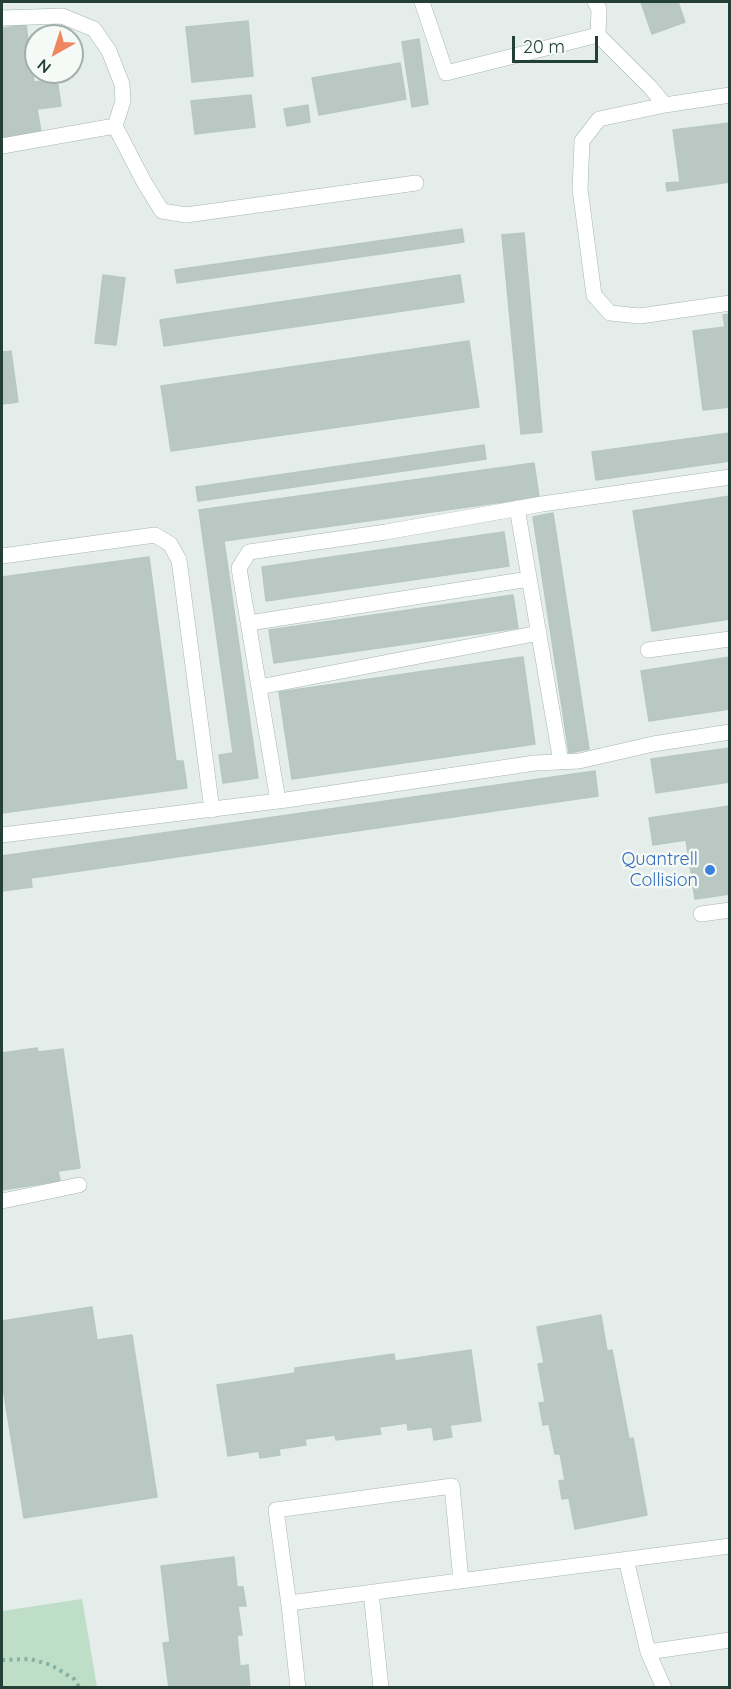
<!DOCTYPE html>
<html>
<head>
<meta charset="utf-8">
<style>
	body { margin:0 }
	#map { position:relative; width:731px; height:1689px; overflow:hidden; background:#e4edea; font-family:Quicksand,sans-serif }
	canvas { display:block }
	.frame { position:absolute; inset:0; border:3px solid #243f38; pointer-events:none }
	.north { position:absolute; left:24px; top:24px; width:60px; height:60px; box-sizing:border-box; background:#f5faf7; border:2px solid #a1afab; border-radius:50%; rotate:219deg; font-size:16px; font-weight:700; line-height:24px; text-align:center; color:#243f38 }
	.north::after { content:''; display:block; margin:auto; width:21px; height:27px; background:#ef8661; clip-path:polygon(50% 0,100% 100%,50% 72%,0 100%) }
	.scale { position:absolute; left:512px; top:36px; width:86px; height:27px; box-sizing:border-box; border:3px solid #243f38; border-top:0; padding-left:8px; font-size:18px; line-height:21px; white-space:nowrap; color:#243f38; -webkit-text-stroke:4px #f5faf7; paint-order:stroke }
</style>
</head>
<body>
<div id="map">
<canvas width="731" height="1689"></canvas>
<div class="frame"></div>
<div class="north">N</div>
<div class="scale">20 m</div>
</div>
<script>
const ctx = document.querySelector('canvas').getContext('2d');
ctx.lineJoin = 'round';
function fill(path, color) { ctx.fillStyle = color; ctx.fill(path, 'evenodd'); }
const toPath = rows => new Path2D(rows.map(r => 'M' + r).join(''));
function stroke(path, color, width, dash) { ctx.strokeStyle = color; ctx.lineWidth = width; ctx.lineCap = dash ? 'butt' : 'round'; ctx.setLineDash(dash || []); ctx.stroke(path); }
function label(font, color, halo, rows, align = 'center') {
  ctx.font = font + ' Quicksand,sans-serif'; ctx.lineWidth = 5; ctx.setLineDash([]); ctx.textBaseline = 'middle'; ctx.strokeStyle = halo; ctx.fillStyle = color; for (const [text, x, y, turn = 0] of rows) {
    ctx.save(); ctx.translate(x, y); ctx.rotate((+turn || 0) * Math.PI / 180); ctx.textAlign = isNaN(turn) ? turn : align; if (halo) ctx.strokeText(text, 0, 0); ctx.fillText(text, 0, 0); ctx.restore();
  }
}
const green = toPath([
	[82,1599,97,1687,2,1687,2,1611]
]);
const building = toPath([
	[641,2,678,2,685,22,652,34,641,2],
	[248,21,253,76,192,82,186,27,248,21],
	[26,25,34,82,57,79,61,106,37,109,41,132,2,138,2,28,26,25],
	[419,39,428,104,412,107,402,42,419,39],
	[400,63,406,99,319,115,312,78,400,63],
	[251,95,255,127,195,134,191,101,251,95],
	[308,105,310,122,287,126,284,109,308,105],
	[730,123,730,182,667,191,666,183,680,182,673,130,730,123],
	[462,229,464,242,177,283,175,270,462,229],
	[524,233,542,432,521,434,502,235,524,233],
	[103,275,125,278,116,345,95,343,103,275],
	[460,275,464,302,164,346,160,320,460,275],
	[730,314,730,407,703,410,693,331,725,327,723,315,730,314],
	[469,341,479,407,171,451,161,386,469,341],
	[11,351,18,402,2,404,2,352,11,351],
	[730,433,730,461,596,480,592,452,730,433],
	[484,445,486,459,198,501,196,487,484,445],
	[534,463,539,497,224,541,258,778,223,783,219,755,233,753,199,510,534,463],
	[730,496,730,619,652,631,633,511,730,496],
	[553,513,589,749,569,753,533,517,553,513],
	[504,532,509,566,266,601,262,567,504,532],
	[149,557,176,761,183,761,187,788,2,813,2,577,149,557],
	[513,595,518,628,274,663,269,630,513,595],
	[523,657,535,744,292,779,279,692,523,657],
	[730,657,730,709,649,721,641,671,730,657],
	[730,748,730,782,656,793,651,759,730,748],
	[595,771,598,796,31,878,32,887,2,891,2,856,595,771],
	[730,806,730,894,695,899,686,840,653,845,649,818,730,806],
	[37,1048,38,1052,63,1049,80,1168,58,1171,60,1181,2,1190,2,1053,37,1048],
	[92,1307,97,1340,132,1335,157,1497,24,1518,3,1388,2,1389,2,1321,92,1307],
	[601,1315,607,1351,612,1350,629,1439,633,1438,647,1515,575,1529,569,1498,562,1499,559,1481,565,1480,560,1454,555,1454,549,1424,543,1425,539,1403,545,1402,538,1364,544,1363,537,1327,601,1315],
	[471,1350,481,1421,450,1425,452,1437,434,1440,432,1427,408,1430,407,1423,379,1427,381,1434,336,1440,335,1435,305,1439,306,1445,279,1449,280,1455,260,1458,259,1451,228,1456,217,1385,295,1373,295,1368,394,1354,395,1361,471,1350],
	[234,1557,237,1587,243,1587,246,1606,238,1606,242,1635,237,1635,240,1666,248,1665,250,1688,169,1688,163,1643,170,1642,161,1566,234,1557]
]);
const path = toPath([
	[2,1660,30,1659,51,1665,74,1679,80,1688]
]);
const service = toPath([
	[422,2,446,73,598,35,599,9,595,2],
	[2,18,62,16,94,29,109,51,122,84,123,101,115,126,2,146],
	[598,35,650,87,665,105],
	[730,95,665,105,599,119,582,141,580,189,594,295,610,313,640,316,730,303],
	[115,126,144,182,162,211,186,215,416,183],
	[517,508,561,762],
	[2,556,155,535,170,544,179,560,212,810],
	[249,623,529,579],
	[648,650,730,639],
	[259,687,539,633],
	[278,801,239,568,249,552,386,532,542,504,730,477],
	[2,835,286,800,535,763,579,761,653,744,730,732],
	[701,914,730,910],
	[2,1201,79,1185],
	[626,1559,648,1652,730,1640],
	[371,1592,381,1688],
	[289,1605,276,1510,452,1486,461,1581],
	[648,1652,664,1688],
	[298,1688,289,1605,297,1602,730,1546]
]);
const markers = [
	[710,870,6,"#3f7fe0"]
];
const shopNames = [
	["Quantrell",698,860],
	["Collision",698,881]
];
fill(green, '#bedec7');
fill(building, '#bac8c3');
stroke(building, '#b7c7c1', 1.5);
stroke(service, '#a7b5b1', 16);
stroke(path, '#85b0a4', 4, [3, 4.5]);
stroke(service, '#fff', 15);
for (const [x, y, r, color] of markers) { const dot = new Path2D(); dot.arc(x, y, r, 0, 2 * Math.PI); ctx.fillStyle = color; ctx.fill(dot); stroke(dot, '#f5faf7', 2); }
label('18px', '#366cbe', '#f5faf7', shopNames, 'right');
</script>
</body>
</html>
